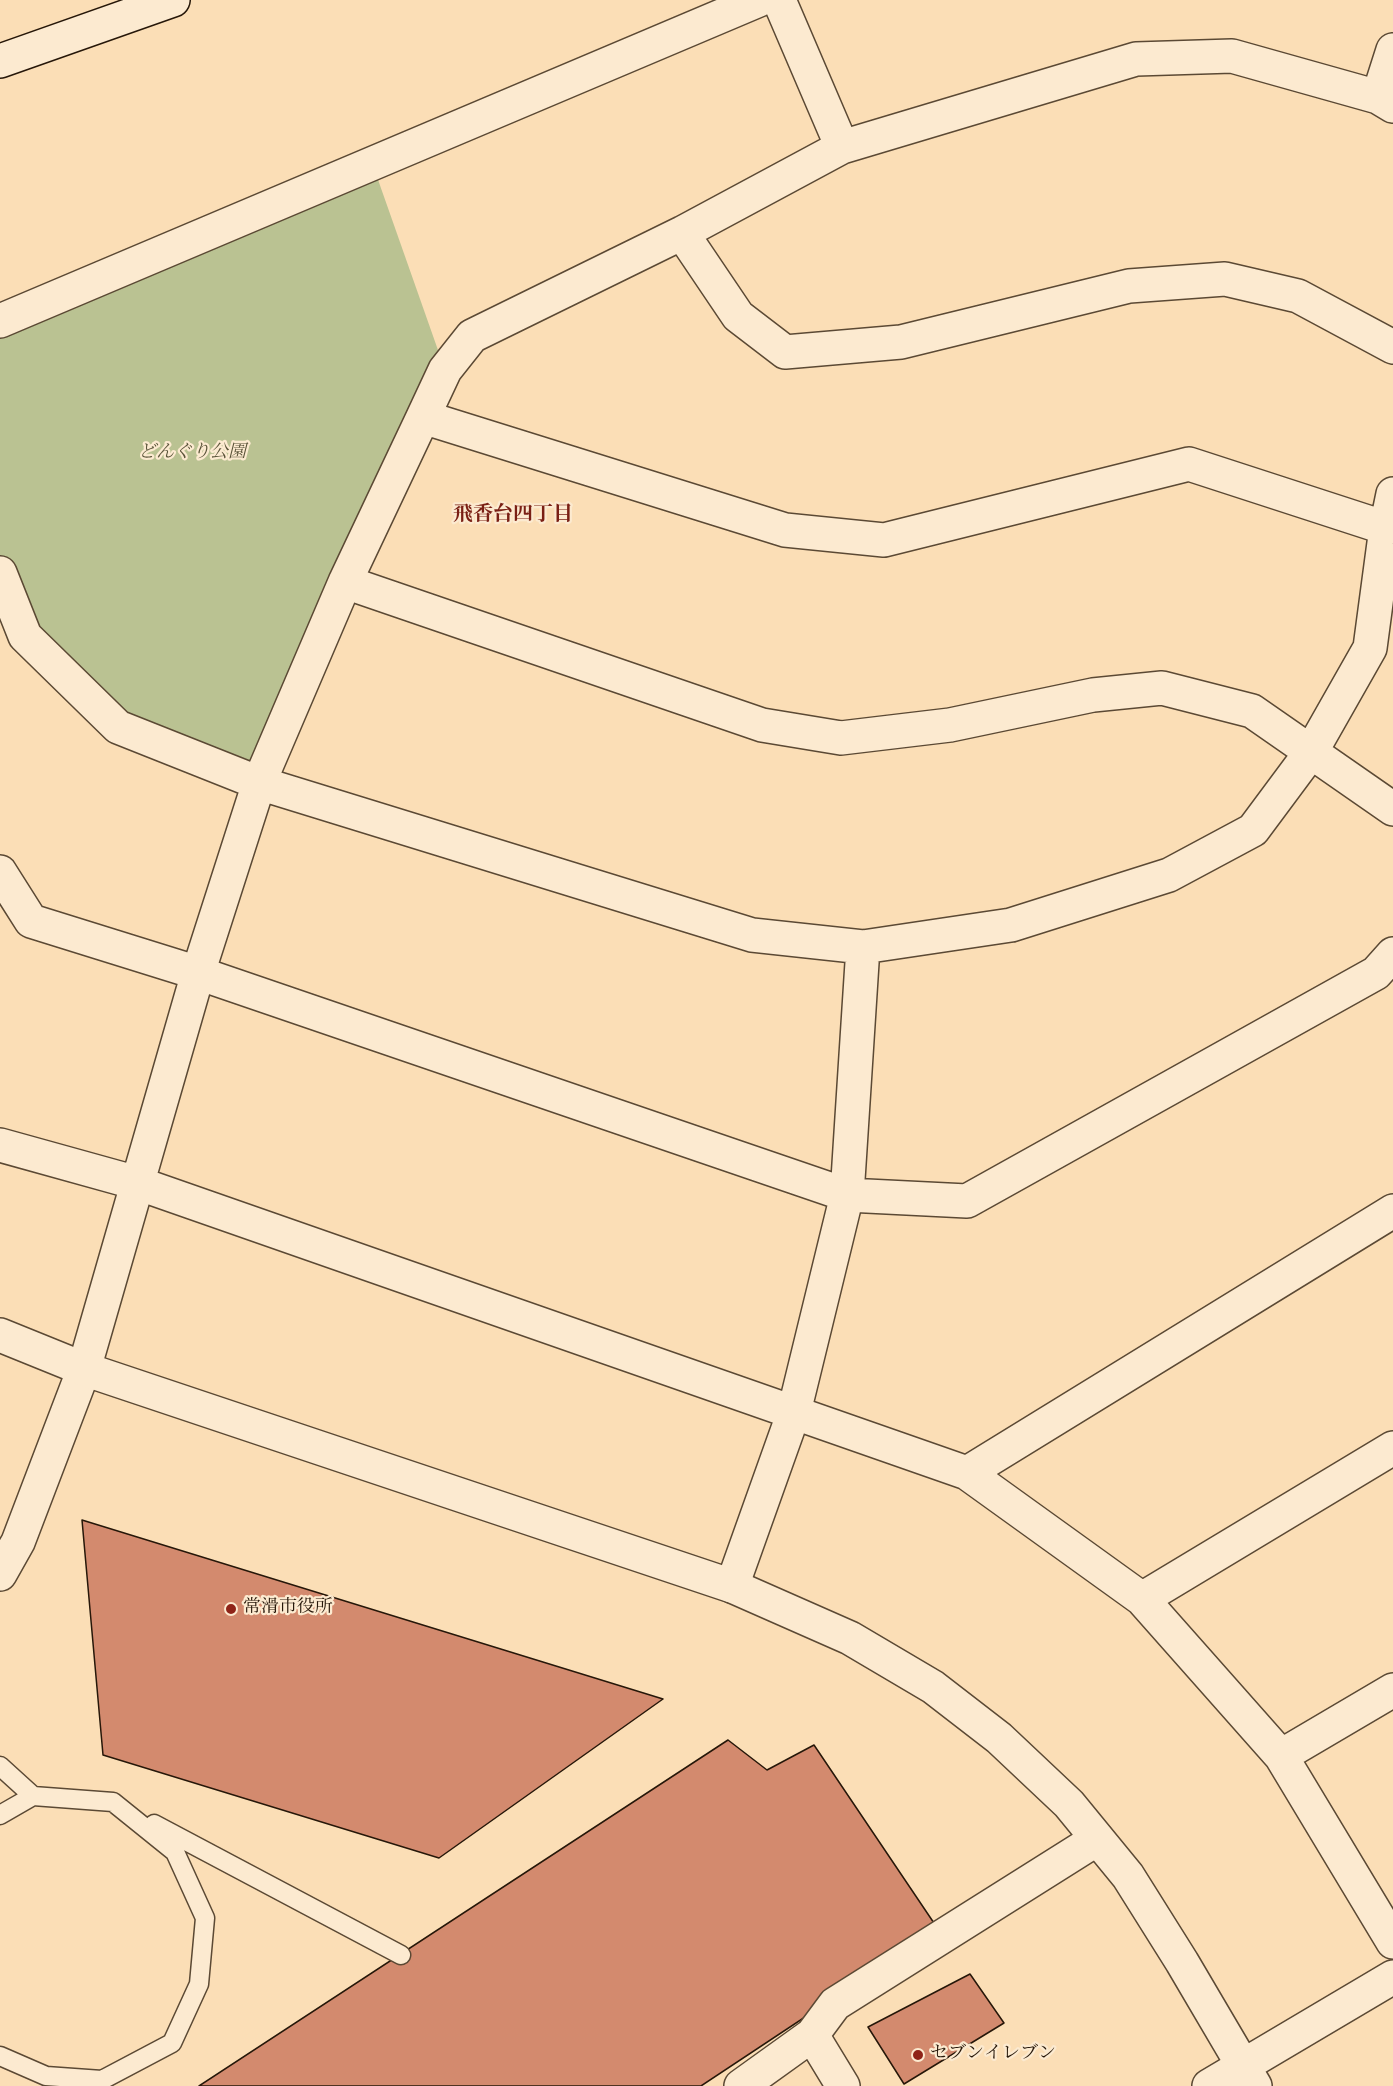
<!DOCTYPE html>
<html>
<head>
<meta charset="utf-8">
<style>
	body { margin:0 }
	canvas { display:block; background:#fbdeb6 }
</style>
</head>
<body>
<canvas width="1393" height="2086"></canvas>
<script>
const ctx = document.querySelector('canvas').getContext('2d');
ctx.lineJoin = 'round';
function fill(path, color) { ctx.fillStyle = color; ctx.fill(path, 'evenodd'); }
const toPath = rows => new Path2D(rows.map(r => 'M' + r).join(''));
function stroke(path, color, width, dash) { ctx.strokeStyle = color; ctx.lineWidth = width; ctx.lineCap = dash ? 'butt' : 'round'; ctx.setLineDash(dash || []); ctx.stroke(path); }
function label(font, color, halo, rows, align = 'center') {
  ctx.font = font + ' Vollkorn,"Noto Serif JP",serif'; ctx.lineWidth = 4.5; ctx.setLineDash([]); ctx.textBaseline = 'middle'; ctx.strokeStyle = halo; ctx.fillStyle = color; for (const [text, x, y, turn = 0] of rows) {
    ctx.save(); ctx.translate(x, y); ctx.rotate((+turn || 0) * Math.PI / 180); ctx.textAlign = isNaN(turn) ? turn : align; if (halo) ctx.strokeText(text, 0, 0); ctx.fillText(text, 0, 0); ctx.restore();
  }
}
const green = toPath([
	[376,174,445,370,259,783,118,727,25,636,0,573,0,324]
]);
const building = toPath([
	[82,1520,663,1699,439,1858,103,1755,82,1520],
	[728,1740,767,1770,814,1745,938,1929,701,2086,199,2086,728,1740],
	[970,1974,1004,2023,904,2084,868,2027,970,1974]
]);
const service = toPath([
	[0,1766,33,1796],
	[0,1815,33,1796,113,1802,175,1852,205,1918,199,1984,172,2043,102,2080,46,2076,0,2056],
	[154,1824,401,1955]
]);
const minor = toPath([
	[779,0,842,147],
	[1378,97,1393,50],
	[682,233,738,316,785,352,901,342,1129,286,1225,279,1298,296,1393,347],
	[0,321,759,0],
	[423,417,785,530,884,540,1189,464,1386,528],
	[0,573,25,636,118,727,259,783,752,935,863,947,1011,925,1169,875,1253,830,1311,752,1370,648,1386,528,1393,494],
	[345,582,762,725,841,738,950,725,1093,695,1162,688,1252,711,1393,809],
	[0,872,31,921,198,973,847,1195,967,1201,1376,973,1393,954],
	[0,1145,137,1183,967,1473,1142,1599,1281,1756,1393,1942],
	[967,1473,1393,1211],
	[0,1574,18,1542,84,1369,198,973,259,783,345,582,423,417,445,370,472,336,682,233,842,147,1136,59,1232,56,1378,97,1393,106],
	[732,1586,794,1412,847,1195,863,947],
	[1142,1599,1393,1448],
	[1281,1756,1393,1690],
	[812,2035,835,2004,1097,1839],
	[741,2086,812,2035,843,2086]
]);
const tertiary = toPath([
	[0,1335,84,1369,732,1586,850,1638,933,1687,999,1738,1069,1804,1128,1876,1182,1962,1255,2086],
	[1209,2086,1393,1977]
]);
const secondary = toPath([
	[0,61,173,0]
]);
const markers = [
	[231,1609,6,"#8f2418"],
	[918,2055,6,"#8f2418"]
];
const parkNames = [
	["どんぐり公園",192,454]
];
const poiNames = [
	["常滑市役所",243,1609],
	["セブンイレブン",930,2055]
];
const neighbourhoodNames = [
	["飛香台四丁目",513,516]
];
fill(green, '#bac292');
fill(building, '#d38a6e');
stroke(building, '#261709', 1.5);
stroke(service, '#5b4934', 21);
stroke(minor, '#5b4934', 36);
stroke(tertiary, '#5b4934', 36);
stroke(secondary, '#261709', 36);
stroke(service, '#fcead0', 18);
stroke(minor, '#fcead0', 33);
stroke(tertiary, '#fcead0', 33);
stroke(secondary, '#fcead0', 33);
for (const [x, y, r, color] of markers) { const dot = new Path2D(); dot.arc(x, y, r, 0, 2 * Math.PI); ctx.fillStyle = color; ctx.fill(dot); stroke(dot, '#fcead0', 2); }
label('italic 18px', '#5a5339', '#fcead0', parkNames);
label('18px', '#261709', '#fcead0', poiNames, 'left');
label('bold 20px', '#7a1f14', '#fcead0', neighbourhoodNames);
</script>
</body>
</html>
